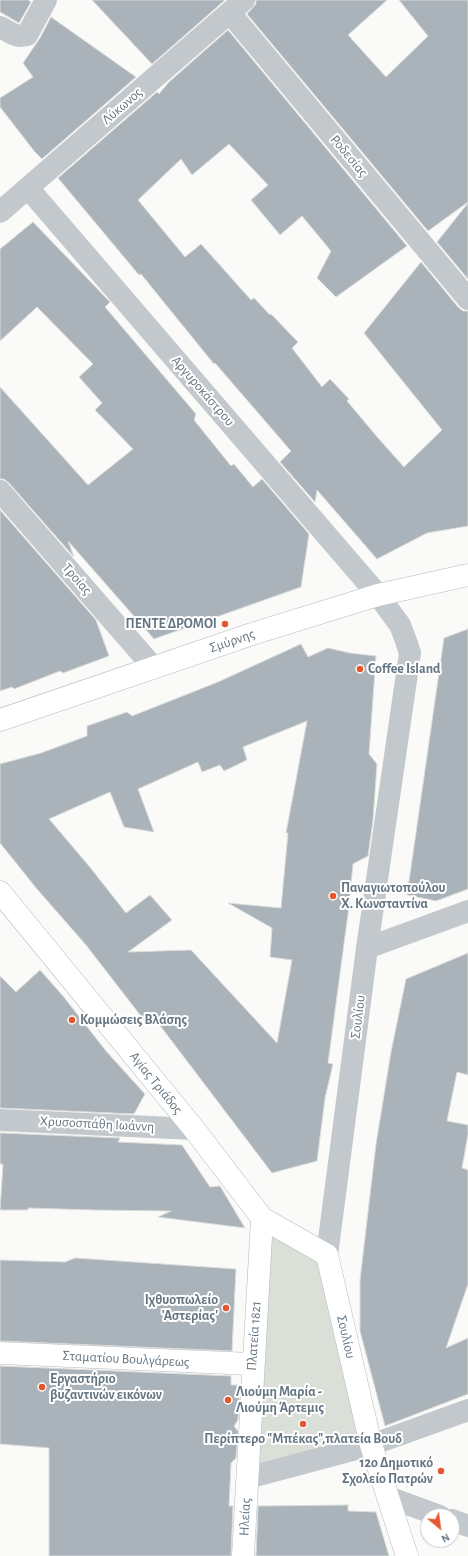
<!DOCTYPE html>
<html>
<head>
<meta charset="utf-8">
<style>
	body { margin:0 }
	#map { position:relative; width:468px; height:1556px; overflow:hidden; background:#fafaf8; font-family:"Alegreya Sans",sans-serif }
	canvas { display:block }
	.north { position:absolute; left:420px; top:1508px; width:40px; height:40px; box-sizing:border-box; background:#fff; border:1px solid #c1c8cd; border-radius:50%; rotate:151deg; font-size:11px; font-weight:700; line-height:16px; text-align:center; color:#657683 }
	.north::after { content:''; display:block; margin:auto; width:14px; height:18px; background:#e4572e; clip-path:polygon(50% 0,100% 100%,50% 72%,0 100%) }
</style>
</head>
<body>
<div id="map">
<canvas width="468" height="1556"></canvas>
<div class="north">N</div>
</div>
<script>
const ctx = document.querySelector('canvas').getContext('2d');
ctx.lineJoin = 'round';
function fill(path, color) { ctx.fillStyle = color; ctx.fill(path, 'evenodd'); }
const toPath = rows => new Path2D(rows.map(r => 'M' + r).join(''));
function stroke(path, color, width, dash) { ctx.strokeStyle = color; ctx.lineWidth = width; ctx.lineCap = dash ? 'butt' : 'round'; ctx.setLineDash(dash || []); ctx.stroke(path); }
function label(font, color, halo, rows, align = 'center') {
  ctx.font = font + ' "Alegreya Sans",sans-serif'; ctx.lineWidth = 4; ctx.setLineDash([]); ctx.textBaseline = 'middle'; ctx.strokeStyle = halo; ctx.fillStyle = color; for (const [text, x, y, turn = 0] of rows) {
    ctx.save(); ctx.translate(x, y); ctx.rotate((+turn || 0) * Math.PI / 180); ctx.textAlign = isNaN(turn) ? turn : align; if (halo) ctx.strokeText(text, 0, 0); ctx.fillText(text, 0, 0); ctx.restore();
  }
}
const green = toPath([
	[262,1218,327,1255,371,1445,247,1478]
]);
const building = toPath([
	[0,0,28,0,31,2,19,23,0,12,0,0],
	[92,0,225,0,152,64,92,0],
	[256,0,387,0,348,35,386,77,428,36,399,0,468,0,468,202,428,231,247,14,256,4,256,0],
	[51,17,136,77,42,159,35,152,0,107,0,98,33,77,23,63,40,38,51,17],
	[228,30,407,246,336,297,317,278,331,251,302,216,280,235,251,200,268,185,229,144,192,175,181,159,138,200,185,257,201,244,251,300,254,298,270,315,271,314,298,342,292,348,322,387,330,379,349,399,347,401,378,438,404,467,442,430,364,333,421,262,458,307,463,311,468,311,468,526,427,533,377,559,317,490,315,502,280,462,291,451,215,363,214,364,141,274,139,275,58,178,157,92,159,94,169,82,228,30],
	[468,203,468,279,437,242,468,203],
	[33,222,110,302,105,307,196,414,194,420,231,466,234,464,253,487,262,479,309,534,301,587,154,639,68,541,74,557,9,483,4,479,0,479,0,387,88,485,133,449,95,410,102,403,79,377,93,364,37,307,0,341,0,249,33,222],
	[0,510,96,620,109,656,63,673,60,671,14,689,12,687,0,691,0,510],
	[468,629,468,889,436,901,407,895,444,638,468,629],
	[301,644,308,657,328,648,350,653,376,656,369,754,377,764,373,820,368,856,353,864,348,914,328,1063,333,1064,325,1098,317,1161,272,1173,152,1015,144,1020,86,945,37,889,0,843,0,764,41,753,87,736,87,726,127,712,132,716,218,682,301,644],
	[307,721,286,833,288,833,281,908,228,903,272,928,270,957,292,960,277,1043,191,950,128,952,172,920,150,895,126,913,89,866,49,819,110,792,124,827,154,832,138,789,198,762,202,772,220,765,224,771,247,760,243,747,307,721],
	[468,953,468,1075,457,1072,447,1121,468,1125,468,1134,462,1168,468,1170,468,1284,446,1348,468,1338,468,1394,385,1426,360,1331,360,1280,376,1144,391,1052,406,979,468,953],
	[40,970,63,996,106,1051,145,1094,134,1114,0,1108,0,976,16,992,40,970],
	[0,1133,120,1138,118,1142,182,1145,210,1187,220,1186,245,1228,158,1217,171,1211,93,1210,28,1208,28,1210,0,1210,3,1164,0,1164,0,1133],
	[75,1258,236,1269,232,1351,0,1341,0,1260,65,1262,75,1258],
	[0,1366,231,1376,231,1385,240,1385,238,1420,234,1426,238,1431,236,1458,231,1463,229,1506,233,1506,231,1556,49,1556,49,1448,0,1444,0,1366],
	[348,1505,348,1511,376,1512,389,1556,256,1556,258,1506,348,1505]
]);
const street = toPath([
	[230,13,468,299],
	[0,27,13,34,19,36,27,35,46,0],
	[28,188,378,595,400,625,406,641,410,653,367,948,327,1255],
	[0,212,244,0],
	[0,491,154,668],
	[367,948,468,911],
	[0,1120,194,1129],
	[247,1478,371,1445,468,1410],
	[388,1497,440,1516],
	[452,1520,468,1526]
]);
const secondary = toPath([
	[0,720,252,634,378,595,468,575],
	[0,892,194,1129,262,1218,327,1255,371,1445,407,1556],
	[0,1353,252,1364],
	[243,1556,262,1218]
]);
const markers = [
	[225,624,4,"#e4572e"],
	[360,669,4,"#e4572e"],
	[333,896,4,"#e4572e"],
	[72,1020,4,"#e4572e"],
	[226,1308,4,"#e4572e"],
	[42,1387,4,"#e4572e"],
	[228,1400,4,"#e4572e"],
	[303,1424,4,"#e4572e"],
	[441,1471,4,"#e4572e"]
];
const streetNames = [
	["Λύκωνος",122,106,-41],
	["Ροδεσίας",349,156,50],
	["Αργυροκάστρου",203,391,49],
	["Τροίας",77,579,49],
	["Σμύρνης",232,641,-19],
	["Σουλίου",358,1017,-83],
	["Αγίας Τριάδος",156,1083,51],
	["Χρυσοσπάθη Ιωάννη",97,1124,3],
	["Πλατεία 1821",254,1336,-86],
	["Σουλίου",346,1337,77],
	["Σταματίου Βουλγάρεως",126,1359,3],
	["Ηλείας",245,1517,-87]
];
const poiNames = [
	["ΠΕΝΤΕ ΔΡΟΜΟΙ",217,624,"right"],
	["Coffee Island",368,669],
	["Παναγιωτοπούλου",341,888],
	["Χ. Κωνσταντίνα",341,904],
	["Κομμώσεις Βλάσης",80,1020],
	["Ιχθυοπωλείο",218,1300,"right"],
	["'Αστερίας'",218,1316,"right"],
	["Εργαστήριο",50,1379],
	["βυζαντινών εικόνων",50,1395],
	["Λιούμη Μαρία -",236,1392],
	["Λιούμη Άρτεμις",236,1408],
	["Περίπτερο \"Μπέκας\",πλατεία Βουδ",303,1439,"center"],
	["12ο Δημοτικό",433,1463,"right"],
	["Σχολείο Πατρών",433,1479,"right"]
];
fill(green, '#dadfd7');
fill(building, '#aab3b9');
stroke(building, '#dcdcda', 1);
stroke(secondary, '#b3babf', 23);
stroke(street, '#c3c8cc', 22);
stroke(secondary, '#fff', 22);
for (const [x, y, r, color] of markers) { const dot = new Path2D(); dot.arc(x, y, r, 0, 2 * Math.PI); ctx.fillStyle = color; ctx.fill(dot); stroke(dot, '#fff', 1.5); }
label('14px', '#657683', '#fff', streetNames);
label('bold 14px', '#657683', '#fff', poiNames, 'left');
</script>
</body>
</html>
